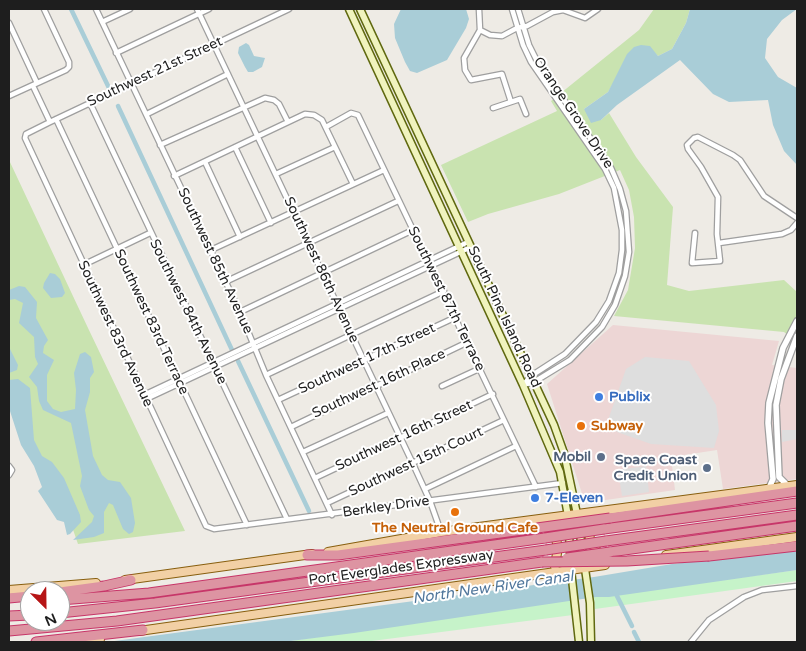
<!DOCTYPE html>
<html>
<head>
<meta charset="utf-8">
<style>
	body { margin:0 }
	#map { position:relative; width:806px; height:651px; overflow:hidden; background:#eeebe5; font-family:"Varela Round",sans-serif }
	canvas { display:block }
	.frame { position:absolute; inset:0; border:10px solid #1e1e1e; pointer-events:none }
	.north { position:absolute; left:20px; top:581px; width:50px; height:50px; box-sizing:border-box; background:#fff; border:1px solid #a5a5a5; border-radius:50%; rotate:157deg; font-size:14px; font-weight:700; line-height:20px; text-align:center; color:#1e1e1e }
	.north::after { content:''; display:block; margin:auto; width:18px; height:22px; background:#b61516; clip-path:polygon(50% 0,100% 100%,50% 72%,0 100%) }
</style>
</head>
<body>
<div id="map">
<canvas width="806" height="651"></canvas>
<div class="frame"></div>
<div class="north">N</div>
</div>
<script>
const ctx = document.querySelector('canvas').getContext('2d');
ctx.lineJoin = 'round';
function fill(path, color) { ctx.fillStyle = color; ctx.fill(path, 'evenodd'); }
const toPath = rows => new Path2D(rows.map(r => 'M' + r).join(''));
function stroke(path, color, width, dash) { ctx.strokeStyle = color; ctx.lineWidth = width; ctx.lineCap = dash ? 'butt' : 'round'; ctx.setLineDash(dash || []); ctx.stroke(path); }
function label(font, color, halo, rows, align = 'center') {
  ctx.font = font + ' "Varela Round",sans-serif'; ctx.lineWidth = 4; ctx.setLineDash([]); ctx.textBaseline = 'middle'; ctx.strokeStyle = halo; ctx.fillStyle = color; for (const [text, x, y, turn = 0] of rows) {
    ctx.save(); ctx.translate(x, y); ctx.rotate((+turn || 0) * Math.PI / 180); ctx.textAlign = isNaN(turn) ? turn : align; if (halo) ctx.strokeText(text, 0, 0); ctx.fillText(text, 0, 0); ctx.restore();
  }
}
const commercial = toPath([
	[613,325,779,341,772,365,797,368,797,479,723,489,717,450,671,457,675,490,585,503,547,384]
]);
const grass = toPath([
	[654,9,690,9,686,23,672,49,658,56,652,50,614,82,608,92,584,109,601,120,609,113,636,157,673,207,667,285,689,291,784,280,797,292,797,343,784,332,614,316,628,290,635,248,634,217,629,190,620,170,559,194,488,214,468,222,441,165,557,111,551,101,639,30],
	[9,160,88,328,185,531,78,544,70,521,9,400]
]);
const park = toPath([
	[797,570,797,581,595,609,594,597],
	[570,600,573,615,364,642,283,642]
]);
const parking = toPath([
	[645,357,689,361,716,405,719,431,714,448,651,444,617,432,609,424,608,420,626,369],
	[782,430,797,430,797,439,782,442],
	[646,466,649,492,622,496,618,470]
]);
const water = toPath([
	[401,9,466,9,469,19,466,28,447,60,417,73,410,71,405,62,395,38,394,24],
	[690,9,797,9,782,20,767,39,765,58,778,77,797,88,797,165,784,151,773,125,768,100,729,102,713,94,680,60,617,105,601,120,591,123,584,109,608,92,627,54,634,47,641,45,650,46,658,56,672,49,686,23],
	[246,43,249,45,254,56,265,58,262,67,253,72,248,72,245,67,238,53,239,47],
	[50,273,55,274,60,279,65,293,62,297,51,298,43,288,44,283],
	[19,286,25,287,37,302,36,318,48,340,44,346,43,353,54,360,47,375,47,401,53,409,61,412,75,409,76,390,74,373,80,354,85,352,91,357,94,372,90,378,90,392,85,410,93,456,102,475,108,480,120,482,131,498,135,523,133,532,129,534,123,529,113,505,109,503,104,512,104,533,94,537,73,540,92,522,94,516,89,510,80,486,82,476,71,423,43,410,39,401,37,387,29,377,38,364,35,357,34,337,19,323,23,303,15,299,9,300,9,290],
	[9,347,18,365,17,370,9,373],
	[18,379,30,388,34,440,42,456,52,462,64,478,80,515,81,522,70,534,67,535,64,522,57,520,38,491,42,487,34,466,21,445,9,408,9,380],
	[797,550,797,570,609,597,596,597,354,633,283,642,107,642,594,577,672,564]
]);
const canal = toPath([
	[71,9,109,88],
	[118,106,232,350],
	[238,361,309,511],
	[615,592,632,626],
	[634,632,639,642]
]);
const minor = toPath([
	[96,9,240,312,266,375,332,515],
	[197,9,413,464,430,501,441,532],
	[289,9,50,122,26,134,25,138,206,526,214,529,563,483],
	[479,9,480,30],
	[512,9,523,45,531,62,605,169,614,188,622,230,622,250,619,273,609,301,596,322,565,354,531,376,523,385],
	[518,9,529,45,537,61,611,168,620,189,626,211,629,252,625,276,615,305,602,327,570,360,534,382,523,385],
	[102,22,130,9],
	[9,23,37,83],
	[480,30,490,35,502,36,517,28,527,26,553,12,563,10,585,18,598,9],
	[480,30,464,58,465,70,471,80,502,74,511,102],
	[116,53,209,9],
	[33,86,50,122],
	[9,96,66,70,69,67,69,62,44,9],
	[90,103,287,519],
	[493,108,520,99,526,114],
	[147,114,228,74],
	[56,119,247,525],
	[326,127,351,113,358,115,536,487],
	[160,145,265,98,274,100,279,104,288,122],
	[235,147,271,223],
	[205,162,240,237],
	[276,174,335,147],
	[174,176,305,114,314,115,322,120,353,184],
	[695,233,692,263,720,261,717,234,718,197,701,167,688,149,687,145,694,138,698,137,733,155,740,160,764,196,797,218],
	[719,243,782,234,791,230,797,223],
	[211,250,384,170],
	[83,265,150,233],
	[225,282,398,201],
	[240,312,413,230],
	[266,375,444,291],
	[442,386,481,368],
	[144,395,468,242],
	[146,399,471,247],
	[278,400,456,317],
	[291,427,468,342],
	[303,452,388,413],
	[9,466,12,470,9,475],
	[315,478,493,394],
	[425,489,516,446],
	[327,503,504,420],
	[691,642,709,620,744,597,762,590,797,586]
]);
const tertiary = toPath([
	[787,485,779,477,776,405,781,379,797,336],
	[769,488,773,479,768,423,769,403,783,348,797,321]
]);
const secondary = toPath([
	[349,9,523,385,560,472,568,516,571,570,579,642],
	[360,9,554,425,564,453,577,514,590,603,591,642]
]);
const primary = toPath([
	[594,518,589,527,590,542,601,556],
	[548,522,554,532,558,547,555,566],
	[328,552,441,532,797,485],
	[666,555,797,537],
	[125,580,312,554],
	[9,590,96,583],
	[139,631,605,565],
	[76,642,100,639]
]);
const motorway = toPath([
	[610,518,797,491],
	[604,529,797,503],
	[606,541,797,515],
	[610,552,797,526],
	[307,555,338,555,537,528],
	[709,556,797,546],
	[60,592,104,586,131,580],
	[9,598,30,596],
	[60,600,149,593,545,538],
	[60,613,155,603,546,550],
	[9,616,30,615],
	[9,631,117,621,542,562],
	[36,642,143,630]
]);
const motorwayBridge = toPath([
	[537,528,610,518],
	[545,538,604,529],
	[546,550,606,541],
	[567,558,610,552],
	[542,562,627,561,709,556]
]);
const markers = [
	[599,397,5,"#3f7fe0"],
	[581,426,5,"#e8710a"],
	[601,457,5,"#5c6f8a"],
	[707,468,5,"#5c6f8a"],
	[535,498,5,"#3f7fe0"],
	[455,512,5,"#e8710a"]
];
const streetNames = [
	["Southwest 21st Street",155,72,-25],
	["Orange Grove Drive",573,113,56],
	["Southwest 85th Avenue",215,261,65],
	["Southwest 86th Avenue",321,270,65],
	["Southwest 87th Terrace",446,299,64],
	["Southwest 84th Avenue",188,312,64],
	["South Pine Island Road",504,317,65],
	["Southwest 83rd Terrace",151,322,65],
	["Southwest 83rd Avenue",115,334,65],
	["Southwest 17th Street",367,359,-25],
	["Southwest 16th Place",379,384,-25],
	["Southwest 16th Street",404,436,-25],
	["Southwest 15th Court",416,462,-25],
	["Berkley Drive",386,507,-8],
	["Port Everglades Expressway",401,568,-8]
];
const shopNames = [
	["Publix",609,397],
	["7-Eleven",545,498]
];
const foodNames = [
	["Subway",591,426],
	["The Neutral Ground Cafe",455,528,"center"]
];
const serviceNames = [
	["Mobil",591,457],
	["Space Coast",697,460],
	["Credit Union",697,476]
];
const waterNames = [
	["North New River Canal",493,588,-8]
];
fill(commercial, '#edd6d5');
fill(grass, '#c9e3b0');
fill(park, '#c6f3c9');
fill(parking, '#dedede');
fill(water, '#a9cdd7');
stroke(canal, '#a9cdd7', 4.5);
stroke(minor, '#9f9f9f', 7);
stroke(tertiary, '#9f9f9f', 8);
stroke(secondary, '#606910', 9);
stroke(primary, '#885f0f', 10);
stroke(motorway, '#c73669', 11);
stroke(minor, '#fff', 4.5);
stroke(tertiary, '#fff', 5.5);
stroke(secondary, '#f0f3be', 6);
stroke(primary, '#f2d0a5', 8);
stroke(motorway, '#dd94a2', 9);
stroke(motorwayBridge, '#c73669', 11, []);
stroke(motorwayBridge, '#dd94a2', 9);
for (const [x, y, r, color] of markers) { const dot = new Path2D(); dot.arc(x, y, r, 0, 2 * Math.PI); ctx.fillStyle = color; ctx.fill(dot); stroke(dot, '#fff', 2); }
label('14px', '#1e1e1e', '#fff', streetNames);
label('bold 14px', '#366cbe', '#fff', shopNames, 'left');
label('bold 14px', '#c56008', '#fff', foodNames, 'left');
label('bold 14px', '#4e5e75', '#fff', serviceNames, 'right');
label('italic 15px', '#51779c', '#fff', waterNames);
</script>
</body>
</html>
